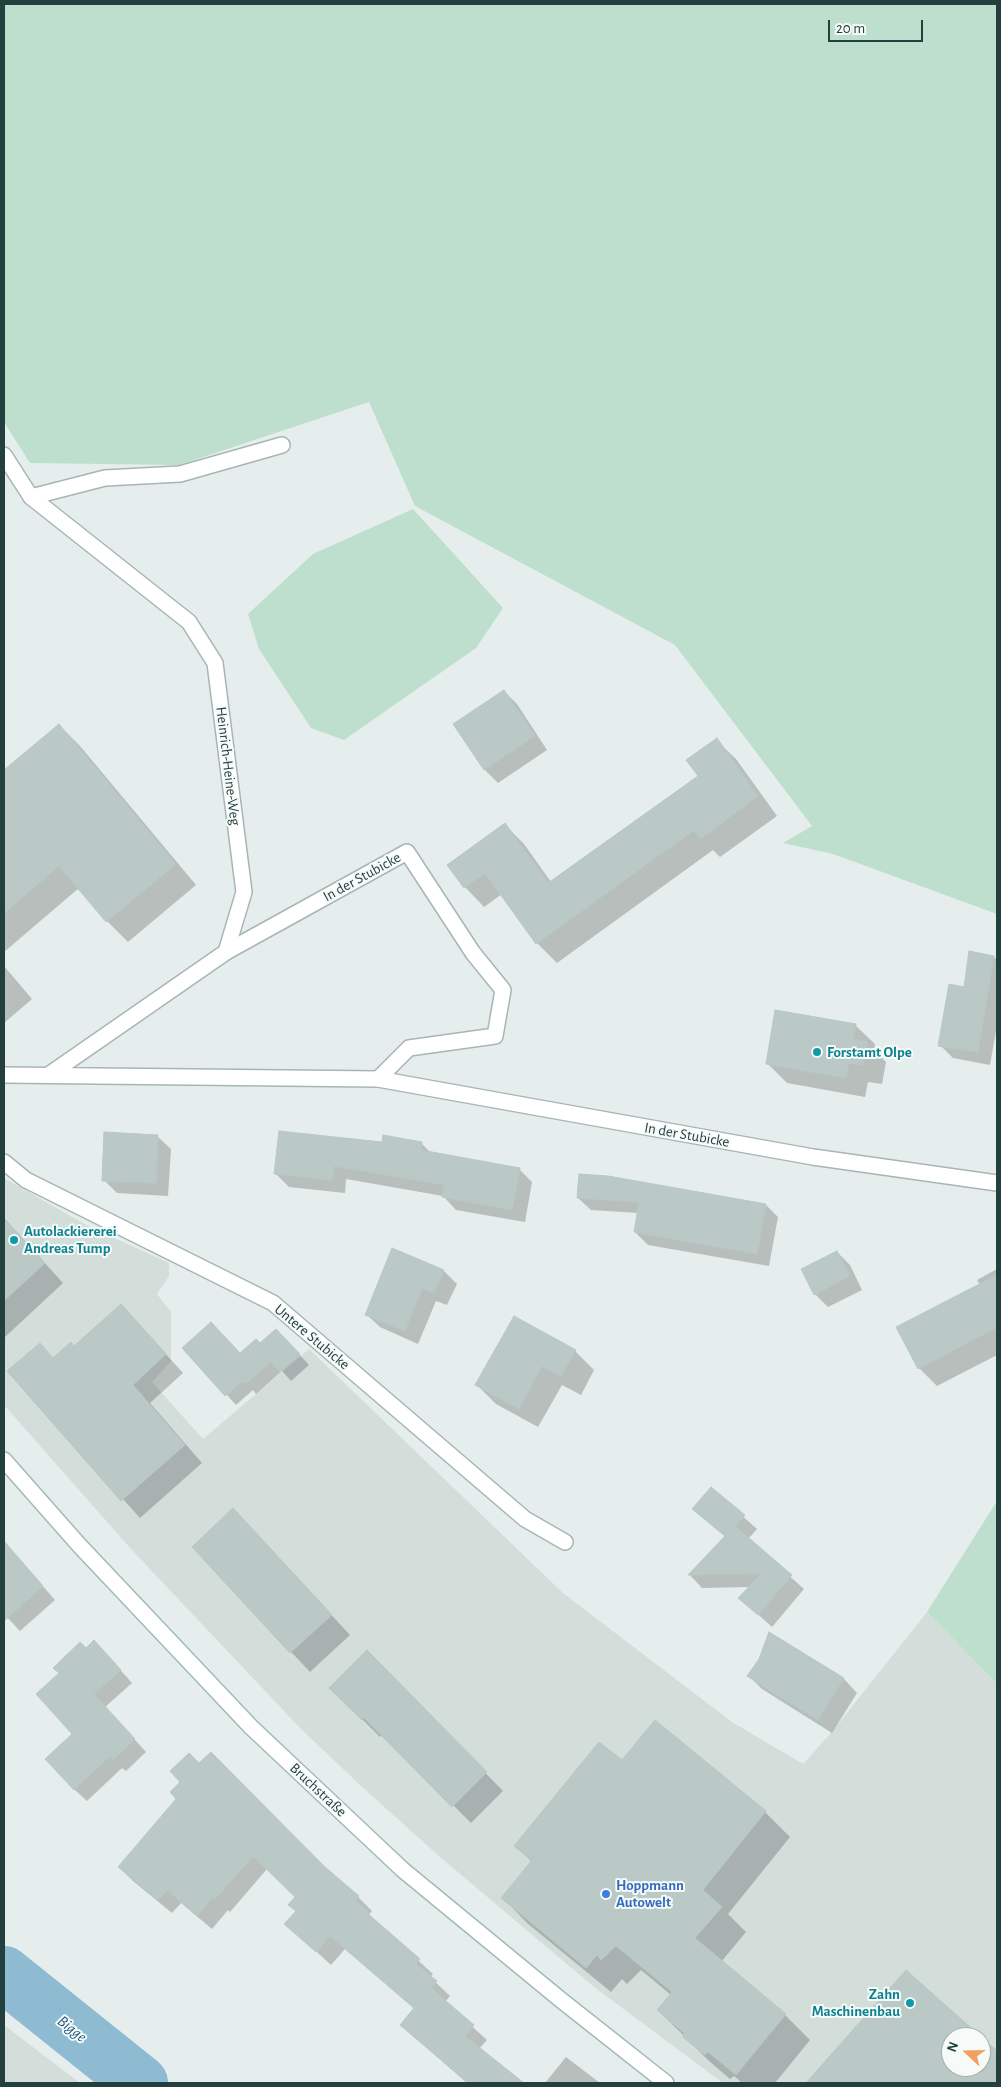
<!DOCTYPE html>
<html>
<head>
<meta charset="utf-8">
<style>
	body { margin:0 }
	#map { position:relative; width:1001px; height:2087px; overflow:hidden; background:#e5eeec; font-family:"Alegreya Sans",sans-serif }
	canvas { display:block }
	.frame { position:absolute; inset:0; border:5px solid #24403e; pointer-events:none }
	.north { position:absolute; left:941px; top:2027px; width:50px; height:50px; box-sizing:border-box; background:#f6faf9; border:1px solid #a2b0ae; border-radius:50%; rotate:291deg; font-size:14px; font-weight:700; line-height:20px; text-align:center; color:#24403e }
	.north::after { content:''; display:block; margin:auto; width:18px; height:22px; background:#f29f5f; clip-path:polygon(50% 0,100% 100%,50% 72%,0 100%) }
	.scale { position:absolute; left:828px; top:20px; width:95px; height:22px; box-sizing:border-box; border:2px solid #24403e; border-top:0; padding-left:6px; font-size:15px; line-height:18px; white-space:nowrap; color:#24403e; -webkit-text-stroke:4px #f6faf9; paint-order:stroke }
</style>
</head>
<body>
<div id="map">
<canvas width="1001" height="2087"></canvas>
<div class="frame"></div>
<div class="north">N</div>
<div class="scale">20 m</div>
</div>
<script>
const ctx = document.querySelector('canvas').getContext('2d');
ctx.lineJoin = 'round';
function fill(path, color) { ctx.fillStyle = color; ctx.fill(path, 'evenodd'); }
const toPath = rows => new Path2D(rows.map(r => 'M' + r).join(''));
function stroke(path, color, width, dash) { ctx.strokeStyle = color; ctx.lineWidth = width; ctx.lineCap = dash ? 'butt' : 'round'; ctx.setLineDash(dash || []); ctx.stroke(path); }
function label(font, color, halo, rows, align = 'center') {
  ctx.font = font + ' "Alegreya Sans",sans-serif'; ctx.lineWidth = 4; ctx.setLineDash([]); ctx.textBaseline = 'middle'; ctx.strokeStyle = halo; ctx.fillStyle = color; for (const [text, x, y, turn = 0] of rows) {
    ctx.save(); ctx.translate(x, y); ctx.rotate((+turn || 0) * Math.PI / 180); ctx.textAlign = isNaN(turn) ? turn : align; if (halo) ctx.strokeText(text, 0, 0); ctx.fillText(text, 0, 0); ctx.restore();
  }
}
const built = toPath([
	[4,1178,88,1226,169,1263,169,1276,157,1294,171,1312,171,1361,152,1382,203,1439,309,1349,563,1593,732,1722,803,1764,831,1733,927,1612,997,1684,997,2083,723,2083,594,1987,440,1857,361,1786,301,1729,131,1549,4,1405],
	[951,2037,981,2037,981,2067,951,2067],
	[4,2025,80,2083,4,2083]
]);
const green = toPath([
	[4,4,997,4,997,914,833,854,783,843,812,826,675,645,415,506,369,402,179,465,30,463,4,422],
	[413,509,503,608,476,648,344,740,311,728,259,649,248,614,313,554],
	[997,1501,997,1684,927,1612]
]);
const shadow = toPath([
	[504,691,517,704,547,750,498,783,485,770,454,725],
	[59,725,80,746,196,885,128,942,107,921,79,888,4,952,4,771],
	[716,740,736,759,777,816,720,857,713,850,557,963,537,943,502,894,484,907,465,887,505,825,524,844,551,882,699,776],
	[994,957,997,960,997,1025,990,1065,953,1058,940,1045,965,988],
	[4,966,32,999,4,1023],
	[855,1025,875,1044,874,1050,886,1062,882,1084,868,1082,865,1097,787,1083,768,1064],
	[157,1136,171,1149,168,1196,117,1193,104,1180],
	[383,1143,421,1143,432,1154,519,1169,532,1182,525,1222,456,1210,443,1196,346,1179,345,1193,289,1187,276,1174],
	[578,1198,766,1205,778,1217,769,1266,648,1245,635,1232,639,1213,591,1210],
	[4,1218,63,1283,4,1338],
	[837,1252,850,1265,862,1290,828,1307,815,1294],
	[997,1269,997,1355,937,1386,919,1368,980,1285,977,1280],
	[444,1271,457,1284,447,1305,436,1301,418,1344,380,1327,366,1314],
	[121,1305,183,1373,150,1403,202,1463,140,1518,8,1372,40,1344,54,1359,74,1347],
	[286,1340,309,1365,291,1381,282,1371,256,1394,253,1390,236,1405,184,1348,241,1355,260,1345],
	[575,1351,594,1370,581,1395,562,1385,538,1427,496,1404,477,1385],
	[711,1488,757,1529,748,1539,804,1589,772,1627,740,1598,751,1587,702,1588,690,1575,726,1537,694,1509],
	[233,1509,350,1635,310,1672,193,1547],
	[4,1561,27,1568,55,1600,20,1631,4,1614],
	[770,1634,844,1679,857,1693,832,1733,762,1689,749,1676,760,1660],
	[86,1649,106,1654,132,1683,105,1707,146,1752,126,1771,122,1768,87,1801,74,1789,74,1734],
	[367,1652,503,1791,471,1823,382,1734,380,1737,331,1688],
	[655,1722,765,1812,790,1837,728,1914,746,1932,721,1962,785,2015,810,2040,775,2083,742,2083,734,2076,730,2079,709,2061,658,2010,671,1995,641,1970,627,1984,622,1979,611,1992,527,1923,503,1898,532,1862,516,1846,622,1762],
	[200,1765,358,1897,372,1911,369,1914,380,1926,433,1974,430,1977,450,1996,445,2002,487,2040,479,2049,522,2083,467,2083,401,2025,415,2009,345,1949,331,1965,286,1924,297,1912,297,1897,267,1869,230,1912,228,1910,212,1929,181,1903,172,1913,133,1881,119,1867,178,1799],
	[906,1972,980,2037,951,2037,951,2067,981,2067,981,2038,997,2053,997,2083,821,2083,814,2076],
	[566,2057,600,2083,545,2083]
]);
const river = toPath([
	[4,1974,140,2083]
]);
const building = toPath([
	[504,690,535,736,484,770,453,724,504,690],
	[59,724,176,864,106,922,59,866,4,913,4,770,59,724],
	[717,738,758,796,700,839,694,830,536,944,485,873,464,888,447,865,505,823,548,883,698,776,686,760,717,738],
	[969,951,994,956,978,1052,938,1046,949,984,964,987,969,951],
	[775,1010,856,1024,853,1039,867,1042,863,1065,849,1063,846,1078,766,1064,775,1010],
	[279,1131,382,1142,383,1135,422,1142,421,1150,520,1168,512,1210,442,1197,444,1185,334,1166,332,1180,274,1174,279,1131],
	[104,1132,158,1135,156,1183,102,1181,104,1132],
	[579,1174,608,1176,766,1204,757,1254,634,1232,639,1202,577,1198,579,1174],
	[4,1218,45,1263,4,1301,4,1218],
	[392,1248,444,1270,434,1293,422,1288,405,1331,365,1315,392,1248],
	[837,1251,850,1276,814,1295,801,1269,837,1251],
	[997,1275,997,1327,918,1369,896,1327,997,1275],
	[121,1304,166,1354,133,1385,185,1445,121,1501,7,1371,40,1343,53,1358,71,1342,74,1346,121,1304],
	[514,1316,576,1350,561,1376,542,1366,519,1409,475,1385,514,1316],
	[211,1322,240,1353,256,1339,260,1343,276,1329,300,1354,280,1372,271,1362,245,1384,242,1381,225,1396,182,1348,211,1322],
	[711,1487,745,1515,735,1526,792,1575,758,1615,738,1598,762,1573,688,1575,725,1536,692,1509,711,1487],
	[233,1508,332,1615,290,1653,192,1547,233,1508],
	[4,1541,43,1586,4,1621,4,1541],
	[769,1632,844,1678,818,1720,747,1676,759,1659,769,1632],
	[94,1640,121,1670,94,1694,135,1739,113,1760,110,1756,74,1790,45,1759,72,1734,36,1694,59,1673,53,1668,80,1642,86,1648,94,1640],
	[367,1650,487,1772,452,1807,364,1718,362,1720,329,1688,367,1650],
	[655,1720,766,1811,703,1890,722,1907,695,1938,786,2014,736,2075,708,2052,705,2055,683,2037,684,2033,657,2010,672,1992,616,1946,601,1960,597,1955,586,1968,501,1898,532,1860,514,1846,599,1742,622,1760,655,1720],
	[211,1752,325,1867,359,1896,355,1901,368,1911,367,1913,420,1959,416,1964,437,1981,431,1988,474,2025,465,2036,524,2083,468,2083,400,2025,414,2008,330,1936,316,1952,284,1924,296,1911,288,1905,295,1897,253,1856,215,1899,213,1897,197,1916,167,1890,158,1900,118,1867,176,1799,170,1792,180,1782,170,1771,189,1753,199,1763,211,1752],
	[906,1970,997,2051,997,2083,806,2083,906,1970],
	[951,2037,981,2037,981,2067,951,2067,951,2037]
]);
const lane = toPath([
	[31,497,105,478,180,474,282,445],
	[226,952,407,852,473,953,503,990,495,1036,409,1048,378,1079]
]);
const street = toPath([
	[4,455,31,497,189,622,215,663,244,892,226,952,50,1074],
	[4,1075,378,1079,813,1157,997,1183],
	[4,1162,26,1180,273,1303,525,1519,565,1542]
]);
const secondary = toPath([
	[4,1460,79,1545,251,1727,403,1870,561,2000,666,2083]
]);
const markers = [
	[817,1052,5,"#0f9aa8"],
	[14,1240,5,"#0f9aa8"],
	[606,1894,5,"#3f7fe0"],
	[910,2003,5,"#0f9aa8"]
];
const streetNames = [
	["Heinrich-Heine-Weg",228,766,83],
	["In der Stubicke",362,877,-29],
	["In der Stubicke",687,1135,10],
	["Untere Stubicke",312,1337,40],
	["Bruchstraße",318,1790,43]
];
const cultureNames = [
	["Forstamt Olpe",827,1052],
	["Autolackiererei",24,1231],
	["Andreas Tump",24,1248],
	["Zahn",900,1994,"right"],
	["Maschinenbau",900,2011,"right"]
];
const shopNames = [
	["Hoppmann",616,1885],
	["Autowelt",616,1902]
];
const waterNames = [
	["Bigge",72,2029,39]
];
fill(built, '#d3dedb');
fill(green, '#bedfcd');
fill(shadow, '#0003');
stroke(river, '#8ebbd2', 56);
fill(building, '#bac9c5');
stroke(building, '#b7c8c4', 1);
stroke(lane, '#a7b6b4', 18);
stroke(street, '#a7b6b4', 18);
stroke(secondary, '#a3bab6', 18);
stroke(lane, '#fff', 15);
stroke(street, '#fff', 15);
stroke(secondary, '#fff', 15);
for (const [x, y, r, color] of markers) { const dot = new Path2D(); dot.arc(x, y, r, 0, 2 * Math.PI); ctx.fillStyle = color; ctx.fill(dot); stroke(dot, '#f6faf9', 2); }
label('15px', '#24403e', '#f6faf9', streetNames);
label('bold 15px', '#0d838f', '#f6faf9', cultureNames, 'left');
label('bold 15px', '#366cbe', '#f6faf9', shopNames, 'left');
label('italic 16px', '#1d5b7d', '#f6faf9', waterNames);
</script>
</body>
</html>
